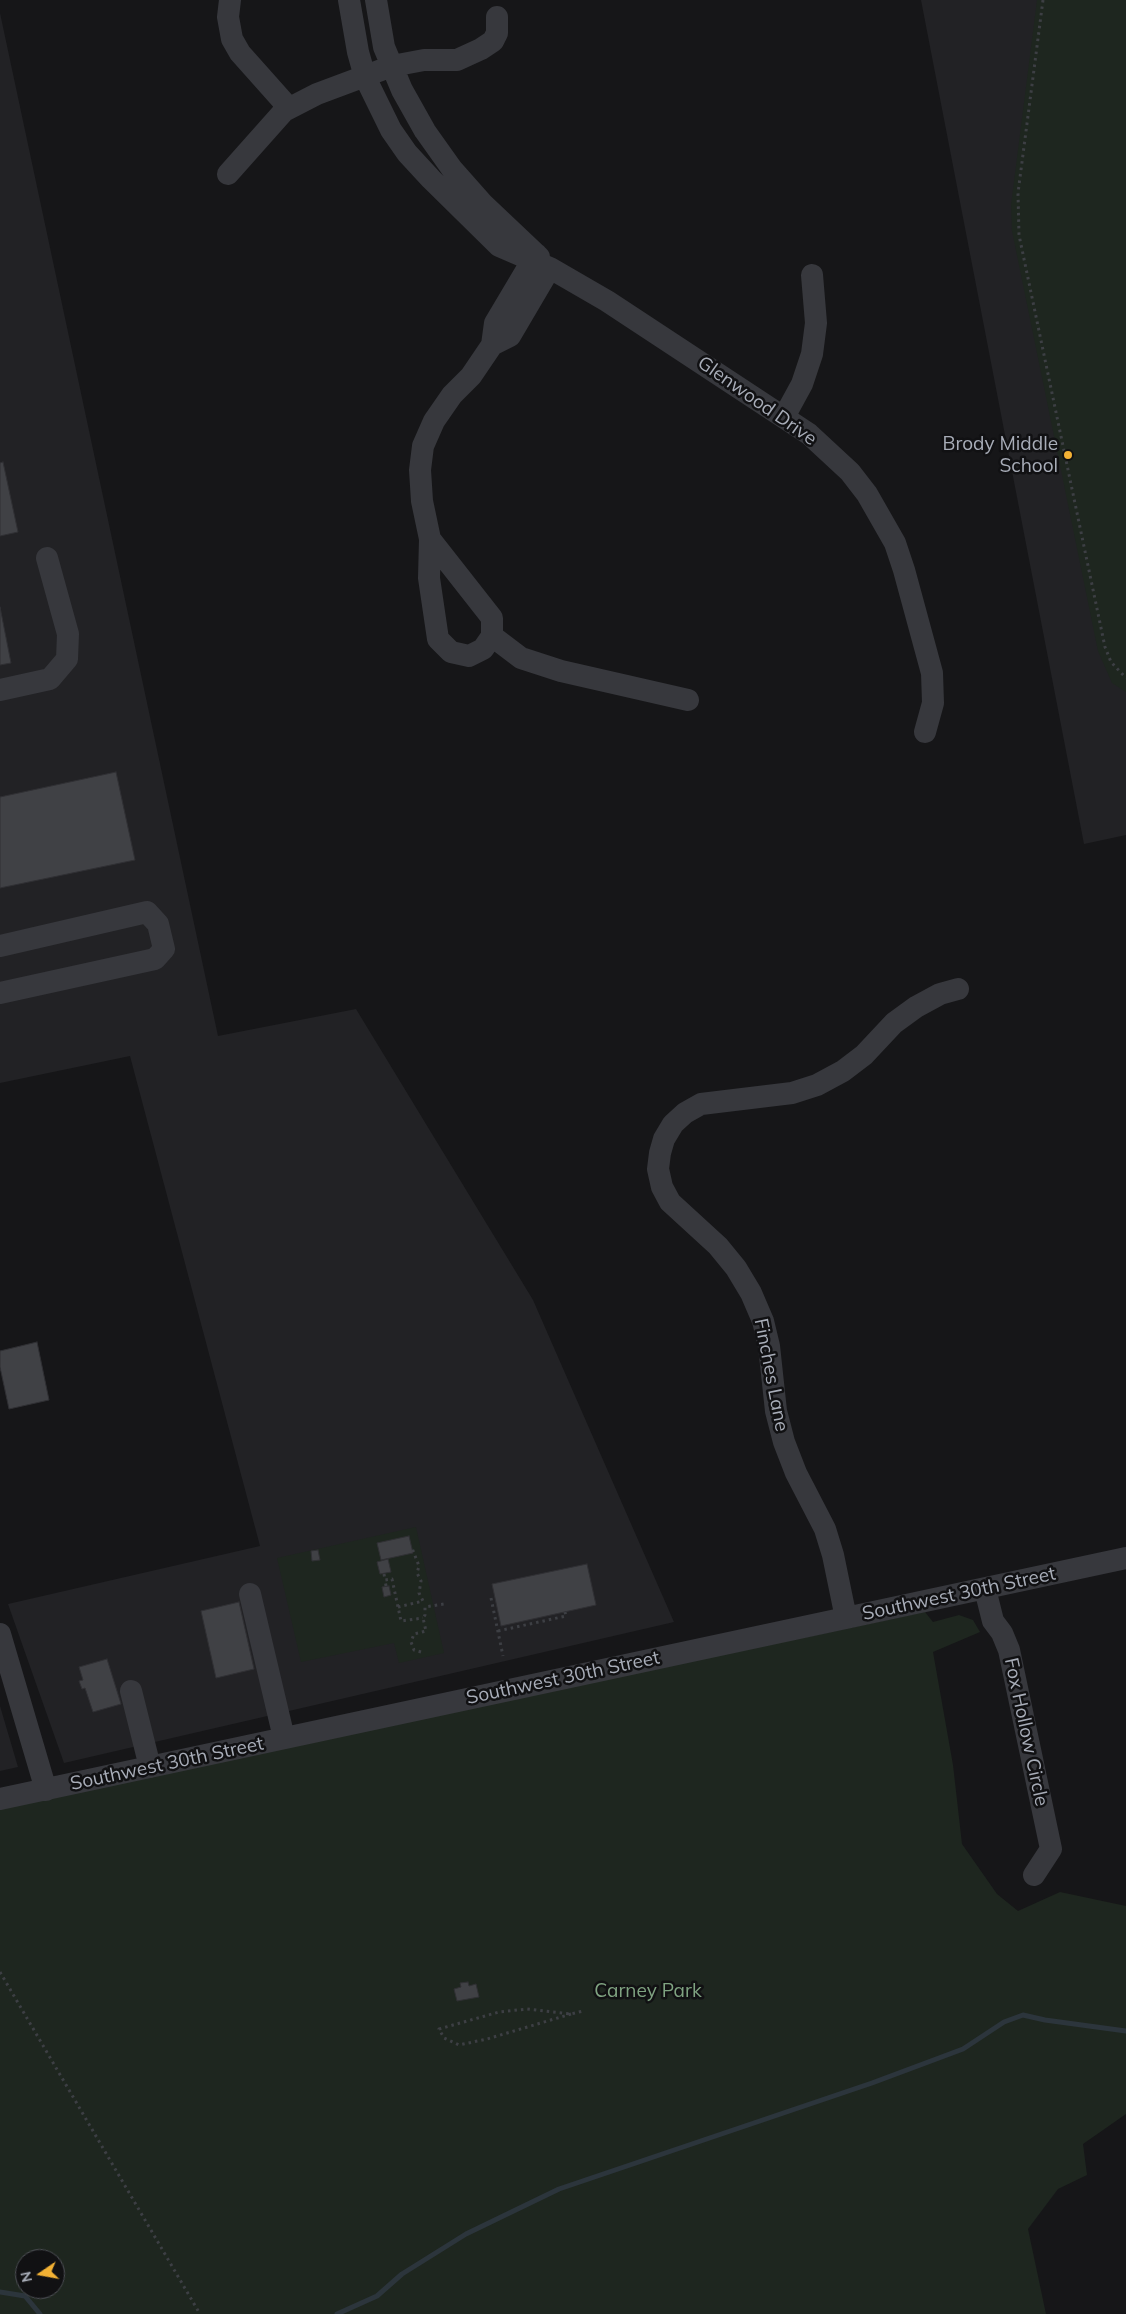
<!DOCTYPE html>
<html>
<head>
<meta charset="utf-8">
<style>
	body { margin:0 }
	#map { position:relative; width:1126px; height:2314px; overflow:hidden; background:#161618; font-family:Mulish,sans-serif }
	canvas { display:block }
	.north { position:absolute; left:15px; top:2249px; width:50px; height:50px; box-sizing:border-box; background:#111113; border:1px solid #4d4f55; border-radius:50%; rotate:258deg; font-size:14px; font-weight:700; line-height:20px; text-align:center; color:#a8adb8 }
	.north::after { content:''; display:block; margin:auto; width:18px; height:22px; background:#f2b134; clip-path:polygon(50% 0,100% 100%,50% 72%,0 100%) }
</style>
</head>
<body>
<div id="map">
<canvas width="1126" height="2314"></canvas>
<div class="north">N</div>
</div>
<script>
const ctx = document.querySelector('canvas').getContext('2d');
ctx.lineJoin = 'round';
function fill(path, color) { ctx.fillStyle = color; ctx.fill(path, 'evenodd'); }
const toPath = rows => new Path2D(rows.map(r => 'M' + r).join(''));
function stroke(path, color, width, dash) { ctx.strokeStyle = color; ctx.lineWidth = width; ctx.lineCap = dash ? 'butt' : 'round'; ctx.setLineDash(dash || []); ctx.stroke(path); }
function label(font, color, halo, rows, align = 'center') {
  ctx.font = font + ' Mulish,sans-serif'; ctx.lineWidth = 5; ctx.setLineDash([]); ctx.textBaseline = 'middle'; ctx.strokeStyle = halo; ctx.fillStyle = color; for (const [text, x, y, turn = 0] of rows) {
    ctx.save(); ctx.translate(x, y); ctx.rotate((+turn || 0) * Math.PI / 180); ctx.textAlign = isNaN(turn) ? turn : align; if (halo) ctx.strokeText(text, 0, 0); ctx.fillText(text, 0, 0); ctx.restore();
  }
}
const built = toPath([
	[921,0,1126,0,1126,835,1084,844],
	[0,13,218,1036,356,1009,533,1300,674,1622,64,1763,8,1604,260,1546,130,1056,0,1083],
	[0,1706,18,1767,0,1771]
]);
const green = toPath([
	[1037,0,1126,0,1126,692,1112,683,1098,651,1012,231,1011,205],
	[416,1527,444,1653,399,1663,394,1643,301,1662,277,1558],
	[925,1612,933,1622,959,1615,973,1620,980,1632,933,1652,953,1765,962,1844,997,1894,1018,1911,1060,1892,1126,1906,1126,2114,1083,2144,1087,2175,1058,2189,1028,2229,1046,2314,0,2314,0,1807],
	[25,2259,55,2259,55,2289,25,2289]
]);
const stream = toPath([
	[0,2292,25,2296,40,2314],
	[337,2314,377,2296,402,2274,466,2234,559,2189,872,2083,963,2049,1004,2022,1023,2015,1045,2020,1126,2031]
]);
const building = toPath([
	[3,462,18,532,0,536,0,463,3,462],
	[0,607,11,663,0,665,0,607],
	[116,772,135,860,0,888,0,797,116,772],
	[37,1342,49,1400,9,1409,0,1367,0,1351,37,1342],
	[409,1536,413,1553,381,1560,377,1543,409,1536],
	[318,1550,320,1560,312,1561,311,1551,318,1550],
	[388,1559,391,1572,380,1574,377,1562,388,1559],
	[587,1564,596,1605,501,1626,492,1584,587,1564],
	[389,1586,391,1595,384,1597,382,1587,389,1586],
	[239,1602,254,1669,216,1678,201,1611,239,1602],
	[107,1659,121,1704,93,1712,85,1688,82,1689,79,1681,83,1680,79,1667,107,1659],
	[468,1982,469,1986,476,1984,479,1997,457,2001,454,1989,461,1987,460,1983,468,1982]
]);
const path = toPath([
	[1043,0,1018,193,1019,235,1105,647,1111,662,1126,678],
	[384,1574,385,1580],
	[386,1586,385,1580,392,1579,401,1621,423,1618],
	[491,1598,503,1656],
	[398,1607,423,1601,419,1593,421,1581,417,1573,419,1566,412,1548],
	[498,1631,566,1616,565,1612],
	[421,1652,414,1650,411,1642,414,1634,426,1631,423,1618,425,1615,425,1607,444,1604],
	[0,1972,200,2314],
	[571,2014,487,2039,459,2045,444,2038,439,2029,499,2012,527,2009,571,2014,583,2011]
]);
const minor = toPath([
	[230,0,228,17,232,39,240,53,289,108],
	[349,0,358,52,365,77,391,130,407,153,431,179,499,246,550,268,607,301,809,434,850,472,867,494,895,543,904,570,932,673,933,703,925,732],
	[376,0,384,47,402,90,425,131,452,169,483,204,539,257],
	[228,174,284,111,317,94,392,66,424,60,457,60,481,49,493,41,497,33,497,17],
	[492,345,495,323,536,254],
	[784,417,802,384,812,354,816,323,812,275],
	[430,539,492,618,492,636,483,649,469,656,451,652,438,639,429,578,430,539,422,501,420,470,423,446,434,421,452,395,471,376,492,345,510,336,550,268],
	[492,636,521,658,561,671,688,700],
	[0,690,50,679,67,659,68,634,47,558],
	[0,946,147,912,158,924,164,949,155,959,0,993],
	[985,1589,993,1621,1002,1633,1009,1650,1051,1849,1034,1875],
	[250,1594,284,1738],
	[846,1618,833,1555,825,1529,796,1473,784,1442,776,1411,769,1346,763,1321,751,1293,736,1268,718,1246,670,1202,662,1187,658,1169,660,1153,664,1139,673,1124,685,1113,701,1104,792,1093,817,1085,843,1071,864,1055,894,1023,916,1007,940,994,958,989],
	[0,1634,46,1790],
	[131,1691,150,1767],
	[0,1799,1126,1558]
]);
const markers = [
	[1068,455,5,"#f2b134"]
];
const streetNames = [
	["Glenwood Drive",757,401,35],
	["Finches Lane",771,1375,79],
	["Southwest 30th Street",959,1594,-12],
	["Southwest 30th Street",563,1678,-12],
	["Fox Hollow Circle",1026,1732,78],
	["Southwest 30th Street",167,1764,-12]
];
const poiNames = [
	["Brody Middle",1058,444],
	["School",1058,466]
];
const parkNames = [
	["Carney Park",648,1991]
];
fill(built, '#222225');
fill(green, '#1e261f');
stroke(stream, '#2c353c', 5);
fill(building, '#404145');
stroke(building, '#303034', 1);
stroke(path, '#3d3f44', 3, [2.5, 4]);
stroke(minor, '#37383d', 22);
for (const [x, y, r, color] of markers) { const dot = new Path2D(); dot.arc(x, y, r, 0, 2 * Math.PI); ctx.fillStyle = color; ctx.fill(dot); stroke(dot, '#111113', 2); }
label('19px', '#a8adb8', '#111113', streetNames);
label('19px', '#a8adb8', '#111113', poiNames, 'right');
label('19px', '#7fa381', '#111113', parkNames);
</script>
</body>
</html>
